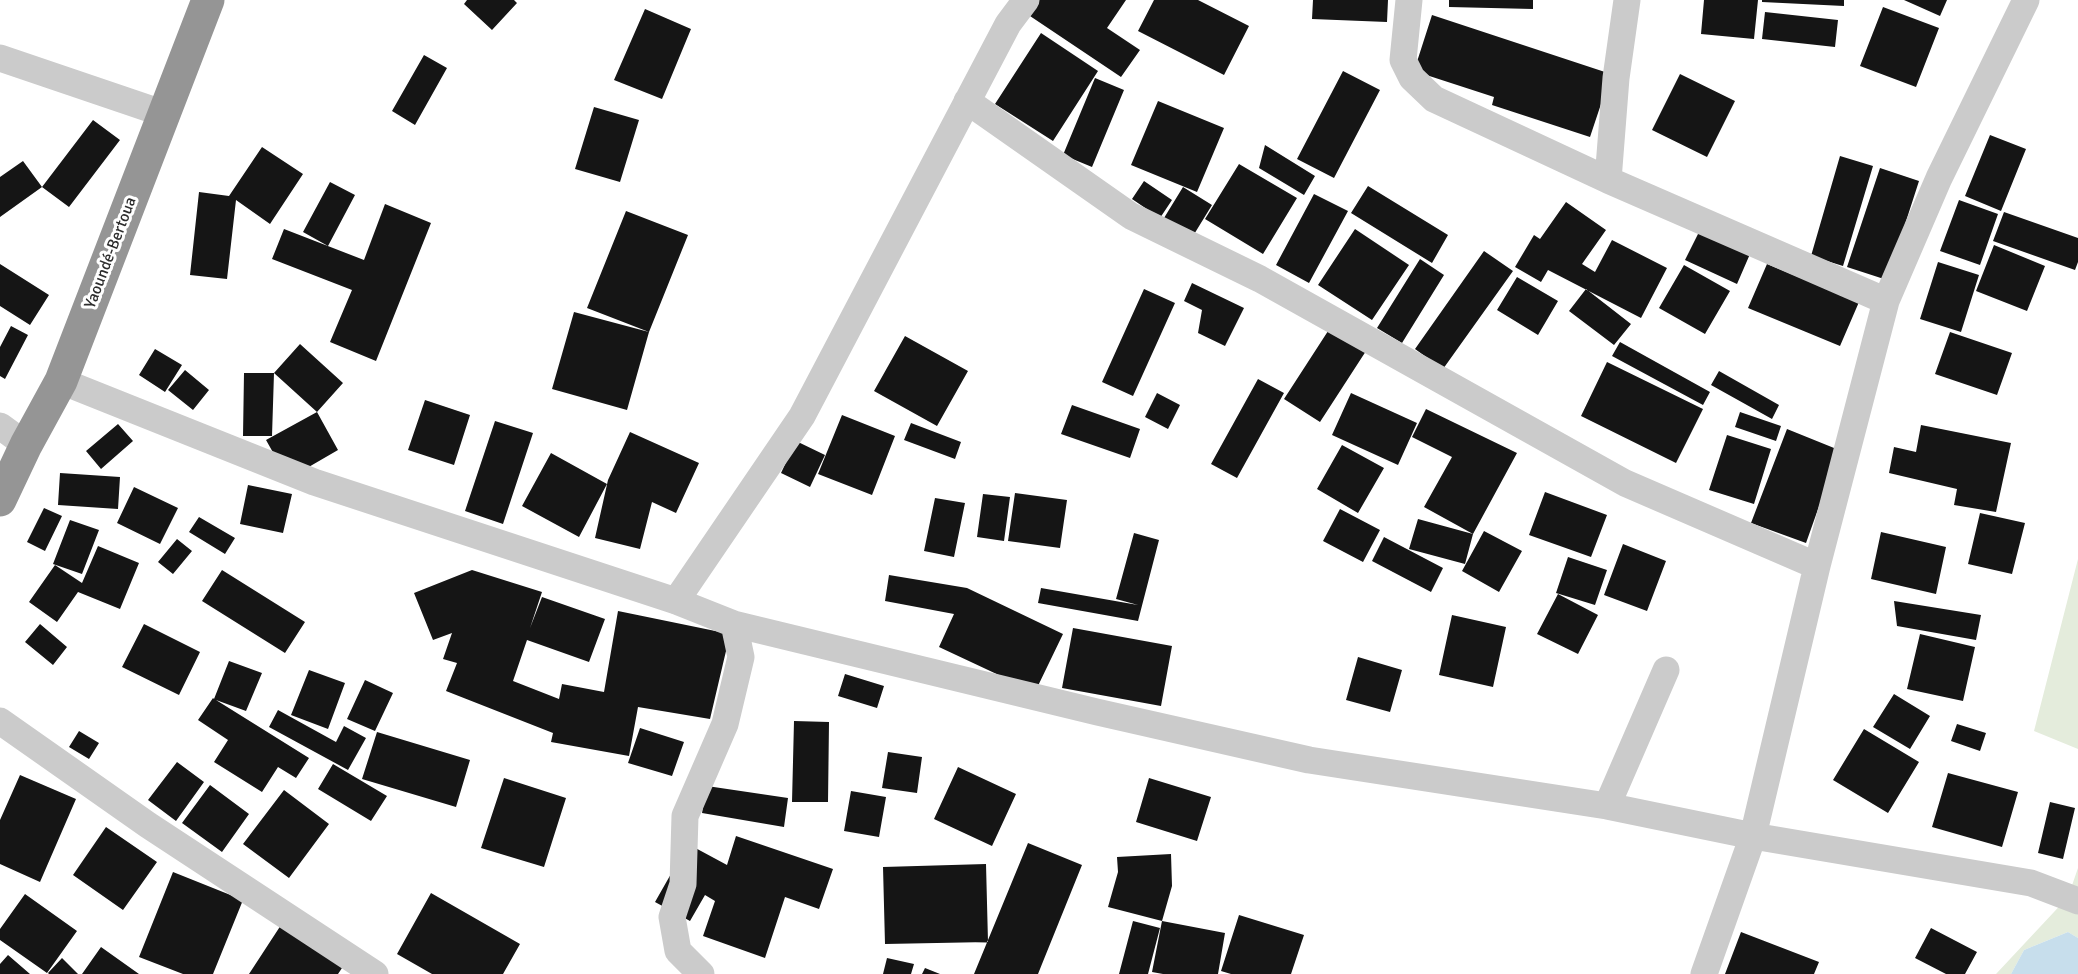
<!DOCTYPE html>
<html>
<head>
<meta charset="utf-8">
<style>
	body { margin:0 }
	canvas { display:block; background:#fff }
</style>
</head>
<body>
<canvas width="2078" height="974"></canvas>
<script>
const ctx = document.querySelector('canvas').getContext('2d');
ctx.lineJoin = 'round';
function fill(path, color) { ctx.fillStyle = color; ctx.fill(path, 'evenodd'); }
const toPath = rows => new Path2D(rows.map(r => 'M' + r).join(''));
function stroke(path, color, width, dash) { ctx.strokeStyle = color; ctx.lineWidth = width; ctx.lineCap = dash ? 'butt' : 'round'; ctx.setLineDash(dash || []); ctx.stroke(path); }
function label(font, color, halo, rows, align = 'center') {
  ctx.font = font + ' Signika,sans-serif'; ctx.lineWidth = 6; ctx.setLineDash([]); ctx.textBaseline = 'middle'; ctx.strokeStyle = halo; ctx.fillStyle = color; for (const [text, x, y, turn = 0] of rows) {
    ctx.save(); ctx.translate(x, y); ctx.rotate((+turn || 0) * Math.PI / 180); ctx.textAlign = isNaN(turn) ? turn : align; if (halo) ctx.strokeText(text, 0, 0); ctx.fillText(text, 0, 0); ctx.restore();
  }
}
const green = toPath([
	[2078,559,2078,749,2034,731],
	[2078,868,2078,938,2068,932,2024,950,2011,974,1996,974,2068,897]
]);
const water = toPath([
	[2068,932,2078,938,2078,974,2011,974,2024,950]
]);
const building = toPath([
	[467,0,514,0,517,3,492,30,464,4],
	[1037,0,1126,0,1107,28,1140,50,1121,77,1027,14],
	[1154,0,1198,0,1249,26,1224,75,1138,31],
	[1313,0,1388,0,1387,22,1312,19],
	[1449,0,1533,0,1533,9,1449,7],
	[1704,0,1758,0,1754,39,1701,34],
	[1762,0,1844,0,1844,6,1762,2],
	[1904,0,1947,0,1940,16],
	[1883,7,1939,28,1916,87,1860,66],
	[645,9,691,29,662,99,614,80],
	[1765,12,1838,20,1835,47,1762,39],
	[1432,15,1611,74,1590,137,1492,105,1494,97,1414,71],
	[1041,33,1098,71,1053,141,995,104],
	[424,55,447,68,415,125,392,111],
	[1343,71,1380,90,1334,178,1297,159],
	[1680,74,1735,101,1707,157,1652,130],
	[1095,78,1124,90,1092,167,1063,155],
	[1158,101,1224,128,1197,192,1131,165],
	[594,107,639,120,620,182,575,169],
	[93,120,120,140,69,207,42,187],
	[1990,135,2026,149,2001,211,1965,196],
	[1265,145,1315,176,1304,195,1259,168],
	[262,147,303,174,270,224,236,200,227,279,190,275,199,192,229,196],
	[1840,156,1873,166,1843,266,1811,256],
	[23,161,42,187,0,217,0,177],
	[1239,164,1297,198,1263,254,1205,219],
	[1880,168,1919,181,1887,280,1847,267],
	[1144,181,1172,200,1160,218,1132,199],
	[330,182,355,195,328,246,303,232],
	[1368,186,1448,235,1432,263,1351,213],
	[1183,187,1212,205,1193,236,1164,218],
	[1314,194,1348,211,1309,283,1276,265],
	[1959,200,1998,214,1980,265,1940,251],
	[1566,202,1606,230,1582,264,1595,272,1612,240,1667,268,1641,318,1548,270,1541,282,1515,267,1534,235,1540,239],
	[385,204,431,223,376,361,330,342,352,290,272,259,284,229,364,260],
	[626,211,688,235,649,332,587,308],
	[2004,212,2078,238,2078,262,2075,270,1993,241],
	[1355,229,1409,265,1372,320,1318,285],
	[1700,230,1750,254,1737,284,1685,260],
	[1994,245,2045,266,2027,311,1976,291],
	[1484,251,1513,271,1443,369,1415,349],
	[1420,259,1444,275,1402,343,1377,328],
	[1938,262,1979,275,1961,332,1920,319],
	[0,264,49,295,30,325,0,306],
	[1767,264,1859,302,1840,346,1748,308],
	[1684,265,1730,291,1705,334,1659,308],
	[1517,277,1558,301,1538,335,1497,310],
	[1192,283,1244,308,1225,346,1198,333,1202,310,1184,301],
	[1144,289,1175,303,1133,396,1102,382],
	[1586,289,1631,324,1614,345,1569,311],
	[574,312,649,332,627,410,552,389],
	[11,326,28,335,5,379,0,376,0,347],
	[1330,328,1366,351,1320,422,1284,399],
	[1950,332,2012,353,1997,395,1935,374],
	[905,336,968,371,937,426,874,391],
	[1620,342,1710,392,1703,405,1612,356],
	[300,344,343,383,317,412,274,373,272,436,243,436,244,373,274,373],
	[155,349,182,365,165,392,139,375],
	[1607,362,1703,409,1676,463,1581,416],
	[185,370,209,390,193,410,168,390],
	[1719,371,1779,405,1772,419,1711,385],
	[1258,379,1284,393,1237,478,1211,464],
	[1157,393,1180,405,1168,429,1145,417],
	[1351,393,1417,423,1398,465,1332,435],
	[425,400,470,415,454,465,408,450],
	[1072,405,1140,429,1130,458,1061,434],
	[1426,409,1517,453,1473,534,1465,564,1409,549,1418,519,1473,534,1424,507,1452,457,1412,437],
	[317,412,338,450,288,479,266,440],
	[1740,412,1781,426,1776,441,1735,427],
	[842,415,895,436,872,495,818,474],
	[495,421,533,433,503,524,465,511],
	[911,423,961,442,955,459,904,440],
	[118,424,133,441,101,469,86,451],
	[1921,425,2011,443,1996,512,1954,505,1957,489,1889,473,1894,447,1916,452],
	[1787,429,1839,450,1806,543,1751,523],
	[630,432,699,463,676,513,652,502,640,549,595,538,608,480],
	[1727,435,1771,449,1754,504,1709,490],
	[796,441,825,455,810,487,781,473],
	[1342,445,1384,468,1358,513,1317,489],
	[551,453,607,484,579,537,522,506],
	[60,473,120,477,118,509,58,505],
	[248,485,292,494,283,533,240,524],
	[134,487,178,508,160,544,117,523],
	[1545,492,1607,515,1591,557,1529,535],
	[1015,493,1067,500,1060,548,1008,541],
	[983,494,1010,497,1004,541,977,537],
	[935,498,965,503,954,557,924,551],
	[44,508,62,516,45,551,27,542],
	[1340,509,1380,530,1363,562,1323,541],
	[1980,513,2025,523,2012,574,1968,564],
	[199,517,235,538,225,554,189,532],
	[70,520,99,530,82,574,53,564],
	[1484,531,1522,551,1499,592,1462,571],
	[1881,532,1946,547,1936,594,1871,579],
	[1134,533,1159,540,1138,621,1038,603,1041,588,1138,605,1116,599],
	[1384,537,1443,568,1431,592,1372,561],
	[177,539,192,551,173,574,158,562],
	[1623,544,1666,561,1647,611,1604,595],
	[98,546,139,563,120,609,78,592,57,622,29,602,55,565,82,583],
	[1568,557,1607,570,1595,605,1556,593],
	[222,570,305,622,285,653,202,601],
	[472,570,542,592,530,628,542,597,605,619,589,662,527,640,513,681,559,699,562,684,604,692,618,611,730,634,710,719,638,707,629,756,551,742,553,733,446,691,457,663,443,659,452,633,433,640,414,593],
	[889,575,967,588,1063,634,1035,692,939,647,954,614,885,601],
	[1558,594,1598,615,1578,654,1537,634],
	[1894,601,1981,615,1976,640,1897,626],
	[1452,615,1506,627,1493,687,1439,675],
	[40,624,67,647,53,665,25,642],
	[144,624,200,652,179,695,122,667],
	[1073,628,1172,646,1161,706,1062,688],
	[1920,634,1975,647,1963,701,1907,689],
	[1358,657,1402,670,1390,712,1346,700],
	[229,661,262,673,246,711,216,700,309,758,296,778,278,767,262,792,214,762,228,740,198,720,213,698,214,699],
	[309,670,345,683,328,729,291,715],
	[845,674,884,686,877,708,838,696],
	[365,680,393,693,375,731,347,719],
	[1894,694,1930,716,1910,749,1873,727],
	[278,710,336,742,344,726,366,738,348,770,269,727],
	[794,721,829,722,828,802,792,802],
	[1957,724,1986,733,1980,751,1951,741],
	[640,728,684,742,672,776,628,763],
	[1864,729,1919,762,1888,813,1833,780],
	[79,731,99,743,89,759,69,747],
	[377,732,470,760,456,807,362,779],
	[888,752,922,757,917,793,882,788],
	[177,762,204,782,176,821,148,800],
	[333,764,387,796,371,821,318,789],
	[958,767,1016,794,992,846,934,819],
	[1948,773,2018,792,2002,847,1932,827],
	[20,775,76,799,40,882,0,864,0,820],
	[504,778,566,798,544,867,481,848],
	[1149,778,1211,797,1197,841,1136,822],
	[210,785,249,814,222,852,182,823],
	[707,786,788,798,784,827,702,813],
	[284,790,329,824,289,878,243,844],
	[851,791,886,797,879,837,844,831],
	[2050,802,2075,808,2063,859,2038,853],
	[106,827,157,862,123,910,73,875],
	[736,836,833,869,819,909,785,897,765,958,703,936,715,901,705,895,690,921,655,902,688,844,727,865],
	[1028,843,1082,865,1042,964,1038,974,974,974],
	[1171,854,1172,886,1162,921,1108,907,1118,872,1117,857],
	[986,864,988,942,885,944,883,867],
	[173,872,243,900,213,974,183,974,139,957],
	[431,893,520,944,503,974,432,974,397,954],
	[25,894,77,931,47,973,0,940,0,929],
	[1239,915,1304,935,1291,974,1231,974,1221,971],
	[1133,921,1160,928,1148,974,1119,974],
	[1162,921,1225,933,1218,974,1163,974,1152,972],
	[281,925,344,965,338,974,249,974],
	[1931,928,1977,952,1965,974,1946,974,1915,958],
	[1741,932,1819,962,1814,974,1725,974],
	[101,947,139,974,82,974],
	[8,955,30,974,0,974,0,964],
	[62,958,78,974,49,974,48,973],
	[887,958,914,964,911,974,883,974],
	[925,968,940,974,922,974]
]);
const street = toPath([
	[1409,0,1403,60,1412,78,1434,99,1608,180],
	[1627,0,1616,78,1608,180,1886,301],
	[0,58,165,114],
	[967,101,1131,216,1260,279,1625,483,1817,566],
	[61,381,314,482,676,601,734,624,1097,712,1309,760,1607,806,1753,836,2031,883,2078,901],
	[0,426,26,445],
	[676,601,802,416,1008,24,1026,0],
	[0,721,148,825,375,974],
	[1607,806,1666,670],
	[701,974,678,951,672,917,683,884,685,816,725,724,741,657,734,624],
	[1704,974,1753,836,1817,566,1886,301,1939,178,2026,0]
]);
const highway = toPath([
	[0,500,26,445,61,381,208,0]
]);
const streetNames = [
	["Yaoundé-Bertoua",111,253,-69]
];
fill(green, '#e4ecdc');
fill(water, '#c7deec');
fill(building, '#151515');
stroke(street, '#cbcbcb', 27);
stroke(highway, '#959595', 33);
label('16px', '#2e2e2e', '#fff', streetNames);
</script>
</body>
</html>
